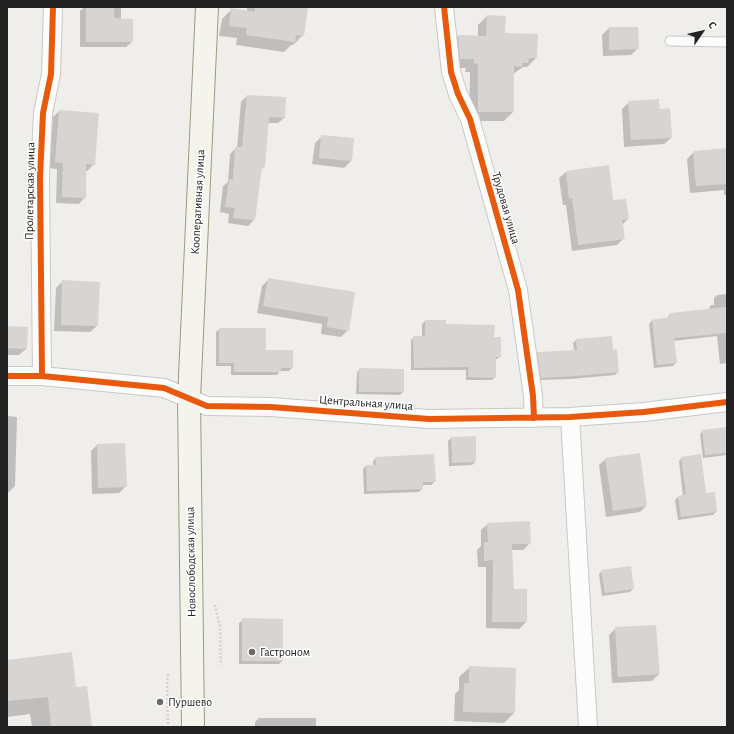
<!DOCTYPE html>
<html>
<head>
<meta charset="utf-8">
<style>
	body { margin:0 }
	#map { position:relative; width:734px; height:734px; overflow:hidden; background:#f0eeeb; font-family:"Alegreya Sans",sans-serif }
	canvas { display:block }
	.frame { position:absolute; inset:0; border:8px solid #222; pointer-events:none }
	.north { position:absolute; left:682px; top:12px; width:40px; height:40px; -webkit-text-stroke:3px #fff; paint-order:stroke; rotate:56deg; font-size:11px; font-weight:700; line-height:16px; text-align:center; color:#222 }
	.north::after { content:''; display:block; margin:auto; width:14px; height:18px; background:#222; clip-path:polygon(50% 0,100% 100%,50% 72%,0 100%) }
</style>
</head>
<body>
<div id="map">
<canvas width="734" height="734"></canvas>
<div class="frame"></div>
<div class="north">С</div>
</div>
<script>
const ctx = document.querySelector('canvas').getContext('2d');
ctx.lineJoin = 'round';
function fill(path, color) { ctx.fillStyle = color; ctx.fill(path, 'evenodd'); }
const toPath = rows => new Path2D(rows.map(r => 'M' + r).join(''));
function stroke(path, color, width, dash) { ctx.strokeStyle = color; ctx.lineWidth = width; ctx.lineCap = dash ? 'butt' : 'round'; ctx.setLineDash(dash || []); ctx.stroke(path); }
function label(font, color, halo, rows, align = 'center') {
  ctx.font = font + ' "Alegreya Sans",sans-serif'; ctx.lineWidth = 3; ctx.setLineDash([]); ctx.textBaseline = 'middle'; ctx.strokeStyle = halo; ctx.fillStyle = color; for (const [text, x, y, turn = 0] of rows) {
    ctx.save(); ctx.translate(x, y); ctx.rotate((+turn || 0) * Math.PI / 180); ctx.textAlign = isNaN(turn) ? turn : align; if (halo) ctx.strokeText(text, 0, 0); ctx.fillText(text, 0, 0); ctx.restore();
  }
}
const shadow = toPath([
	[85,7,121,7,121,19,132,42,126,47,80,47,80,11],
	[247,7,307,7,303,35,293,45,291,45,284,52,236,45,237,38,219,36,222,19,232,9,247,12],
	[487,16,504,34,537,35,536,58,527,67,523,67,513,74,513,112,504,121,469,121,470,72,465,72,466,68,451,68,449,45,458,36,478,36,478,25],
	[609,28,638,48,631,55,603,56,602,35],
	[247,96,285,98,284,118,278,123,268,123,264,166,261,170,254,220,248,226,228,223,229,214,220,212,223,186,228,182,230,154,236,148,237,148,241,102],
	[629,102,659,110,671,138,664,144,624,147,622,109],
	[59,111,94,164,87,171,85,171,85,197,79,204,56,203,57,169,49,168,53,117],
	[322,136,353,139,351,161,344,168,312,164,315,143],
	[727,149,727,195,724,195,724,190,690,193,687,159,694,152],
	[566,172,612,202,628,219,622,225,624,238,617,245,572,251,566,205,563,205,559,178],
	[269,279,353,293,348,330,341,337,321,334,322,324,257,313,262,286],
	[63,281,97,326,90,332,54,331,56,288],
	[727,294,727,363,720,364,717,336,673,341,676,363,673,366,654,368,649,324,652,320,667,319,670,314,708,310,711,305,714,305,714,298,717,295],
	[425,321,445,321,445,325,493,338,500,357,495,360,495,377,492,380,466,380,466,370,411,370,411,340,414,337,422,337,422,324],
	[7,327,26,349,19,355,7,355],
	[220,329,265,351,292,368,289,371,280,371,277,375,231,375,231,366,216,366,216,332],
	[576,340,612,351,618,372,615,375,571,379,538,380,535,356,538,353,574,351,573,343],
	[360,369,403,392,400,395,356,394,357,372],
	[7,416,17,417,15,486,9,492,7,492],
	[727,428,727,455,703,458,700,434,703,431],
	[451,438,475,462,472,465,449,466,448,441],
	[97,445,126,486,119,493,92,494,91,451],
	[376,458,435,481,431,485,422,485,422,489,419,492,364,494,363,469,366,466,373,466,373,461],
	[682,458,716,512,713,515,678,520,675,500,679,496,683,496,679,461],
	[606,459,646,506,640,512,606,517,599,465],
	[488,524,530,543,523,550,511,550,513,590,526,622,519,629,486,628,486,567,478,567,477,550,481,546,481,530],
	[602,571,633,589,630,592,602,596,599,574],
	[243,620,282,661,279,664,239,664,239,623],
	[616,628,659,674,652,681,612,683,609,635],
	[7,661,91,727,32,727,30,714,7,717],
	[470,667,514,713,504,723,454,721,455,694,459,690,459,677],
	[259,718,316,718,316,727,255,727,255,722]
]);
const building = toPath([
	[86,7,114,7,114,18,133,19,133,42,86,42],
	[255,7,308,7,304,36,296,35,295,42,246,35,247,28,229,26,231,8,255,12],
	[487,15,506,16,505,33,538,34,537,58,529,58,528,63,522,63,522,67,514,66,514,112,478,112,478,64,474,63,474,59,460,59,458,35,486,36],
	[609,27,638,27,639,49,609,50],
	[247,95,286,97,285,118,269,117,265,167,262,167,255,220,233,218,235,208,225,207,229,179,233,180,235,147,242,147],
	[659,99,660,109,670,108,672,138,631,140,628,101],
	[59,110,99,113,95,165,86,164,86,198,62,197,63,163,55,162],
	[321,135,354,138,352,161,319,158],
	[727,148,727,184,696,186,693,151],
	[609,165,613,200,626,199,629,219,622,220,625,239,578,245,572,198,569,199,566,171],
	[268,278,355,292,349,331,327,327,328,317,263,306],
	[62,280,100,282,98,326,61,325],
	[727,307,727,333,674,338,677,363,657,365,652,320,670,317,670,313],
	[425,320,446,320,446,324,495,325,494,337,501,337,501,357,496,357,496,378,468,377,469,367,414,368,413,336,425,336],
	[7,326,28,327,27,349,7,348],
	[219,328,266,328,266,350,293,350,293,368,281,368,281,372,234,372,234,363,219,363],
	[612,336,613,350,617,349,619,372,575,376,541,378,537,352,577,350,576,339],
	[359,368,404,369,404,392,359,392],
	[727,427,727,453,705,455,702,430],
	[476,436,476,462,452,463,451,437],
	[125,443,127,487,98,488,97,444],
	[640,453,647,506,613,511,605,458],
	[434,454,436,482,423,482,423,489,367,491,366,465,376,465,375,457],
	[701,454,706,493,715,492,717,512,681,517,678,496,686,494,681,457],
	[530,521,531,544,512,544,514,589,527,589,527,622,492,622,493,560,484,561,484,542,488,542,487,523],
	[631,566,634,589,605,593,601,570],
	[242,618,283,619,283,661,242,661],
	[656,625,660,674,618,677,615,627],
	[72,652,76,687,87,686,92,727,51,727,48,697,7,701,7,660],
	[469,666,516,668,515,713,463,712,464,683,469,683]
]);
const path = toPath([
	[215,605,220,627,221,665],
	[168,674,167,681,168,727]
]);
const lane = toPath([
	[670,41,727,42]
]);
const street = toPath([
	[444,7,451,72,458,94,470,119,518,290,533,396,534,418],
	[7,376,42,376,164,388,207,406,271,407,429,419,570,417,644,412,727,402],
	[42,376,40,177,43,113,51,74,53,7],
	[570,417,588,727]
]);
const secondary = toPath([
	[193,727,189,398,207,7]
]);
const cycleway = toPath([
	[444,7,451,72,458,94,470,119,518,290,533,396,534,418],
	[7,376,42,376,164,388,207,406,271,407,429,419,570,417,644,412,727,402],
	[42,376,40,177,43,113,51,74,53,7]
]);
const markers = [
	[252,652,4,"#6a6968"],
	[160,702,4,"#6a6968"]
];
const streetNames = [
	["Пролетарская улица",30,191,-89],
	["Кооперативная улица",198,202,-87],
	["Трудовая улица",506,208,74],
	["Центральная улица",366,403,4],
	["Новослободская улица",191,562,-91]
];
const poiNames = [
	["Гастроном",260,652],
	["Пуршево",168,702]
];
fill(shadow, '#0003');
fill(building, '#d7d4d2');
stroke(lane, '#c9c8c7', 11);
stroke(street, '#c9c8c7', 20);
stroke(secondary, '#999a82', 24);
stroke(path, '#dccecd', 2.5, [2, 2]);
stroke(lane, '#fdfcfc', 9);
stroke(street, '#fdfcfc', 18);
stroke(secondary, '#f4f4ed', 22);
stroke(cycleway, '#e8590c', 6);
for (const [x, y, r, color] of markers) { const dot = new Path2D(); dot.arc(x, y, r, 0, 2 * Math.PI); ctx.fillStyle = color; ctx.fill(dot); stroke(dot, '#fff', 1.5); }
label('12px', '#222', '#fff', streetNames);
label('12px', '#222', '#fff', poiNames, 'left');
</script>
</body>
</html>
